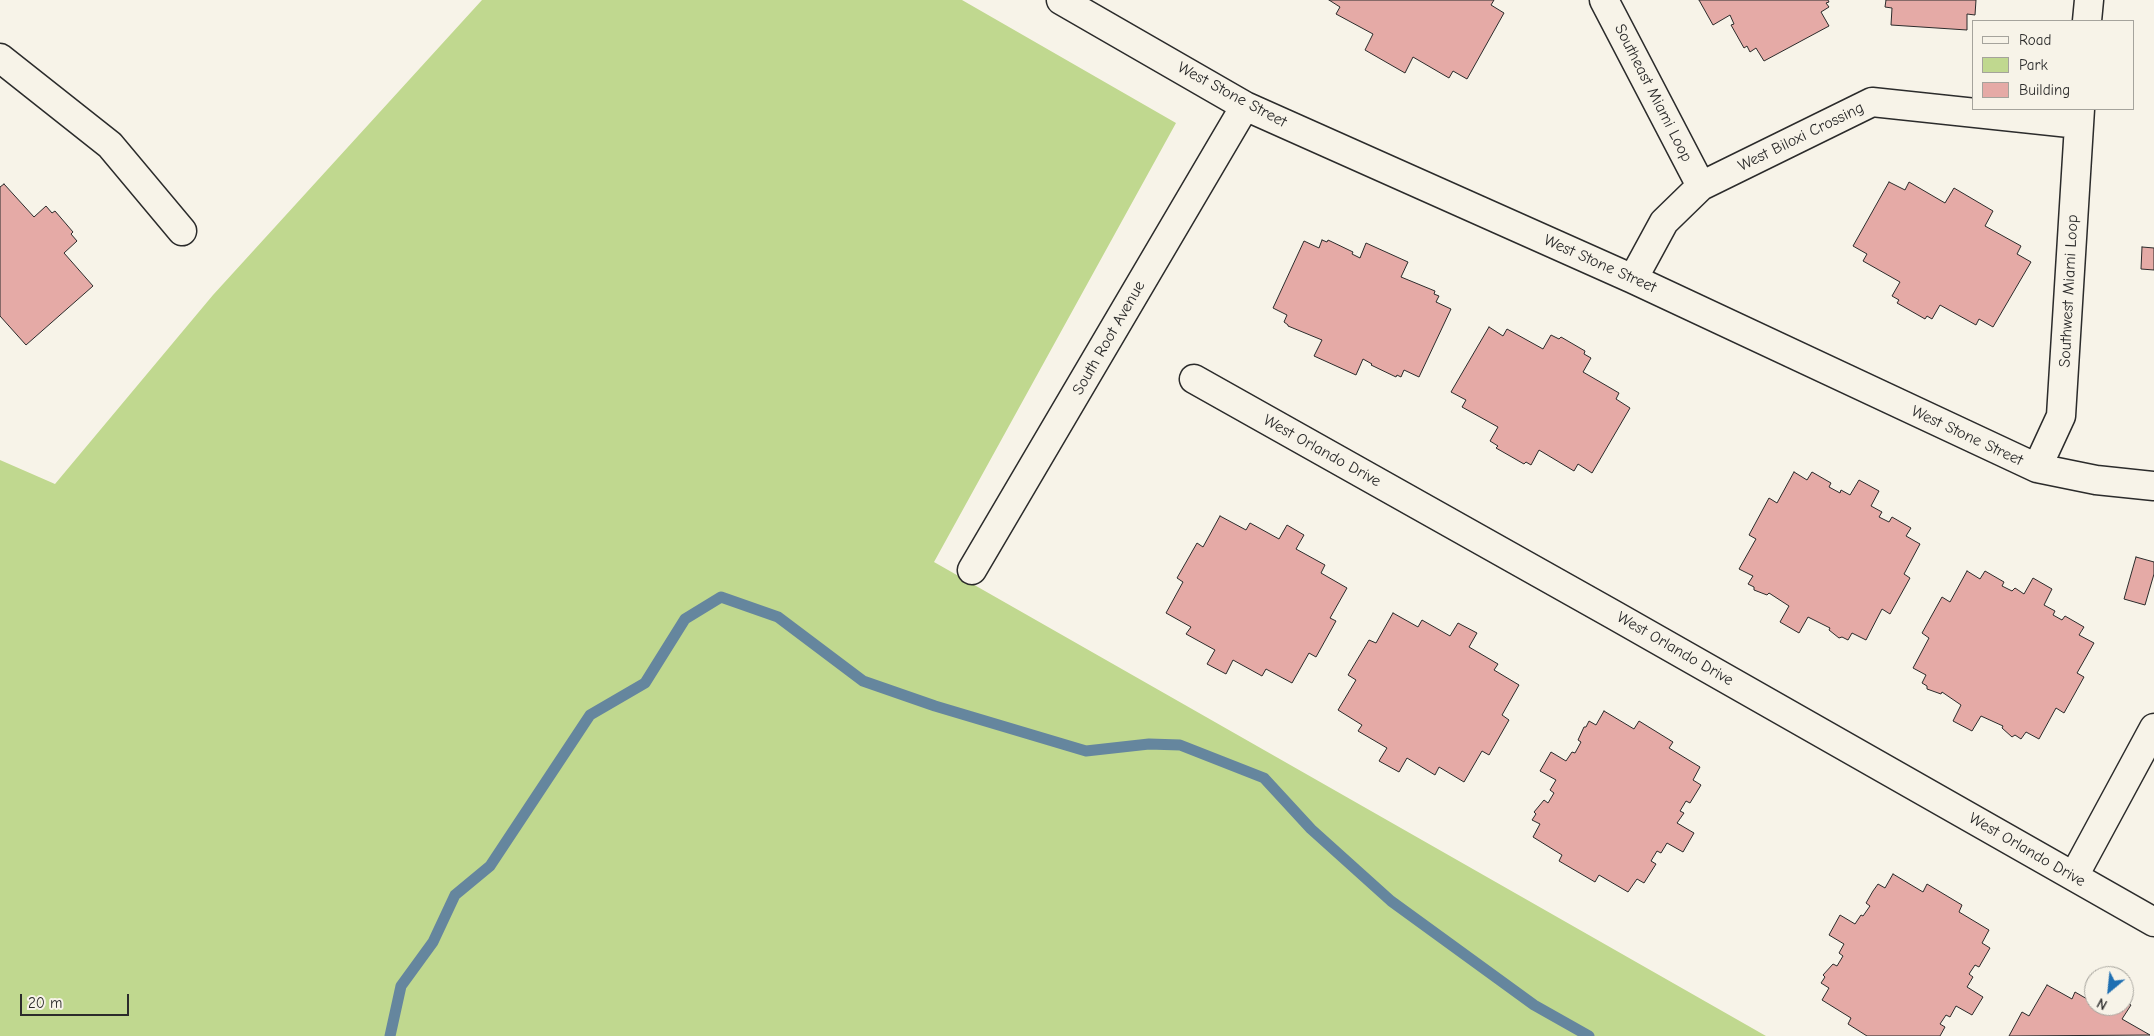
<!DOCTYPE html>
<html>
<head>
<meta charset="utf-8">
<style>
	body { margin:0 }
	#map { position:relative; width:2154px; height:1036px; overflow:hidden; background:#f7f3e8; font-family:"Comic Neue",sans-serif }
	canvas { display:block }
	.legend { position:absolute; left:1972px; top:20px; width:162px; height:90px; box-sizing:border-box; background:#f7f3e8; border:1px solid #a5a39c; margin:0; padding:6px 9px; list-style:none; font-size:15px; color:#2b2b2b }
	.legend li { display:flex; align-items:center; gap:10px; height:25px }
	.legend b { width:25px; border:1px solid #a5a39c }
	.north { position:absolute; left:2084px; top:966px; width:50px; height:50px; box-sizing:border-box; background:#f7f3e8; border:1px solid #a5a39c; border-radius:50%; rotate:208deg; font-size:14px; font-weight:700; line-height:20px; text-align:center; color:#2b2b2b }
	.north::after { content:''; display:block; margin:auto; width:18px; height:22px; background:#1f6fb2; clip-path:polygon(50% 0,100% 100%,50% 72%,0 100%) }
	.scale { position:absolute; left:20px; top:994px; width:109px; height:22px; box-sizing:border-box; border:2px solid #2b2b2b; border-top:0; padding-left:6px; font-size:15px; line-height:18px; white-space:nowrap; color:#2b2b2b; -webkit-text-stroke:4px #f7f3e8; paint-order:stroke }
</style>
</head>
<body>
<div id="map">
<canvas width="2154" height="1036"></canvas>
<ul class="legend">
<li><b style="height:6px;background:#f7f3e8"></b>Road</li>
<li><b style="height:14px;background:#c0d88f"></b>Park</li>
<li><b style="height:14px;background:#e5aaa6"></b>Building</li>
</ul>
<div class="north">N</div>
<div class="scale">20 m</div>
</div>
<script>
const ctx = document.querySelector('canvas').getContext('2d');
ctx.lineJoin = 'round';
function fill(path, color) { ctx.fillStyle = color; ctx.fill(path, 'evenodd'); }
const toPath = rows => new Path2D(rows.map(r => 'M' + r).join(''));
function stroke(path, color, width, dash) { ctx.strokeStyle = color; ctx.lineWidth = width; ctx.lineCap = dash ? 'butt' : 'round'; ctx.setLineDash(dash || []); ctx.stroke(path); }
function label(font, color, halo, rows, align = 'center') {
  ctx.font = font + ' "Comic Neue",sans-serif'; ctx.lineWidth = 4; ctx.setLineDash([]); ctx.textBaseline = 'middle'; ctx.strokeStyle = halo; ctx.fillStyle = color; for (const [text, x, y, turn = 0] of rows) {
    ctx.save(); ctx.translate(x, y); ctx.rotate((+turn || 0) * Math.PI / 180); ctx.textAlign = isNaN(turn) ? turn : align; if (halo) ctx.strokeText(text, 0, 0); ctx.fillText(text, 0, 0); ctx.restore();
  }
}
const green = toPath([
	[482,0,962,0,1176,123,934,562,1766,1036,0,1036,0,460,55,484,213,295]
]);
const stream = toPath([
	[390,1036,401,986,433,942,455,895,490,866,590,715,645,683,685,619,721,597,778,617,863,681,935,706,1086,751,1149,744,1180,745,1264,778,1311,829,1391,901,1534,1005,1589,1036]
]);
const building = toPath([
	[1329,0,1494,0,1491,5,1504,13,1467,79,1453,71,1449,78,1413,57,1405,73,1365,50,1373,34,1336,14,1340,7,1329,0],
	[1699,0,1828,0,1829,2,1826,3,1829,7,1821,12,1829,26,1764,61,1756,48,1750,52,1747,46,1744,48,1731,25,1734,24,1730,15,1713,25,1699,0],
	[1886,0,1976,0,1975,15,1967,14,1967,30,1891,25,1892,8,1885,7,1886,0],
	[1889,182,1905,190,1909,182,1945,203,1954,188,1993,211,1985,226,2021,246,2017,254,2031,262,1993,327,1979,319,1976,325,1940,305,1932,319,1927,316,1925,319,1897,303,1899,300,1892,296,1900,282,1863,261,1867,254,1853,246,1889,182],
	[4,184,34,217,46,206,52,213,55,211,73,232,71,234,77,241,64,253,93,286,26,345,0,316,0,187,4,184],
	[1322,240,1327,242,1328,240,1353,252,1352,254,1360,258,1366,243,1408,262,1401,277,1435,291,1434,294,1439,296,1436,302,1451,309,1419,377,1404,370,1401,377,1397,375,1396,377,1371,365,1372,364,1363,359,1356,375,1314,356,1322,340,1288,326,1288,325,1284,322,1287,315,1273,308,1304,241,1319,248,1322,240],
	[2142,247,2154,248,2154,270,2141,269,2142,247],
	[1489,327,1503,336,1507,329,1543,349,1551,335,1559,339,1561,337,1585,351,1584,354,1591,358,1583,372,1619,393,1616,399,1630,408,1592,473,1578,464,1574,471,1539,450,1531,465,1526,462,1524,464,1496,448,1498,446,1490,441,1498,427,1462,407,1466,400,1451,392,1489,327],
	[1794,472,1807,480,1812,472,1831,483,1829,487,1840,493,1841,490,1850,495,1859,480,1879,491,1871,506,1882,512,1879,517,1889,522,1892,517,1911,528,1906,536,1920,544,1904,574,1910,578,1890,614,1882,609,1866,640,1852,633,1848,640,1842,637,1839,638,1829,630,1830,628,1808,617,1799,633,1780,622,1789,606,1769,593,1767,595,1754,590,1754,587,1748,584,1753,576,1739,569,1756,539,1749,535,1769,498,1777,503,1794,472],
	[1220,516,1246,530,1250,523,1279,539,1287,525,1304,535,1296,549,1325,565,1321,573,1347,588,1330,618,1336,621,1316,657,1309,653,1292,683,1266,669,1262,676,1233,660,1226,674,1207,664,1215,650,1186,634,1191,627,1166,613,1183,582,1177,578,1197,543,1203,547,1220,516],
	[2136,557,2154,562,2154,574,2145,605,2124,599,2136,557],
	[1967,571,1980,579,1985,571,2004,582,2002,586,2012,591,2015,588,2024,594,2033,578,2052,589,2044,605,2055,611,2053,615,2062,620,2065,616,2084,627,2079,635,2094,643,2077,673,2084,677,2064,713,2056,708,2039,739,2026,732,2021,739,2015,735,2012,737,2002,728,2003,726,1981,716,1972,731,1953,721,1961,705,1942,692,1941,694,1927,689,1927,686,1922,683,1926,675,1913,668,1929,638,1922,633,1942,597,1950,602,1967,571],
	[1393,613,1418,627,1422,620,1450,636,1458,623,1477,633,1469,647,1498,664,1494,670,1519,685,1502,715,1509,720,1489,755,1482,751,1464,782,1439,767,1435,775,1407,758,1399,772,1379,761,1387,748,1358,731,1362,725,1338,710,1356,680,1348,675,1369,640,1376,643,1393,613],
	[1604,711,1634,729,1639,721,1673,742,1669,748,1700,767,1693,780,1701,785,1690,803,1686,801,1680,811,1684,813,1677,823,1694,833,1683,852,1667,843,1661,853,1657,851,1651,861,1656,864,1644,883,1637,879,1628,892,1599,875,1595,882,1559,861,1562,855,1533,837,1540,824,1532,820,1536,814,1534,812,1544,800,1548,803,1554,793,1550,790,1556,780,1540,771,1551,752,1566,761,1572,752,1575,753,1581,742,1578,740,1584,727,1586,727,1589,721,1596,725,1604,711],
	[1893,874,1923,892,1927,884,1962,905,1959,912,1989,930,1982,943,1990,948,1979,967,1975,965,1969,974,1973,977,1967,987,1983,997,1972,1015,1956,1006,1950,1017,1946,1015,1940,1024,1945,1027,1940,1036,1867,1036,1848,1024,1851,1018,1822,1000,1829,988,1821,983,1825,977,1823,975,1833,964,1837,966,1843,956,1839,953,1844,944,1829,935,1840,915,1855,924,1861,915,1863,916,1870,906,1866,903,1873,891,1878,884,1885,888,1893,874],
	[2047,985,2072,999,2075,992,2094,1003,2094,1006,2104,1009,2105,1006,2124,1006,2124,1001,2131,1005,2122,1019,2150,1035,2009,1036,2022,1012,2029,1016,2047,985]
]);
const minor = toPath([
	[1061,0,1245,106,1633,279,2037,468,2096,480,2154,486],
	[1604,0,1701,186],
	[2087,21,2089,0],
	[0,58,110,145,182,231],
	[1633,279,1664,222,1701,186,1872,102,2079,124],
	[1194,379,1614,615,2154,922],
	[2037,468,2061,416,2080,109],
	[972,570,1245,106],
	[2074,876,2154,728]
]);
const streetNames = [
	["Southeast Miami Loop",1653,93,63],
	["West Stone Street",1232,95,28],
	["West Biloxi Crossing",1801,137,-26],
	["West Stone Street",1600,264,24],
	["Southwest Miami Loop",2069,291,-87],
	["South Root Avenue",1109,338,-60],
	["West Stone Street",1967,436,25],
	["West Orlando Drive",1322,451,29],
	["West Orlando Drive",1675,649,30],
	["West Orlando Drive",2027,850,30]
];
fill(green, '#c0d88f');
stroke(stream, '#65869e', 11);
fill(building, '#e5aaa6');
stroke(building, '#2b2b2b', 1);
stroke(minor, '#2b2b2b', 31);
stroke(minor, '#f7f3e8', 28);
label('16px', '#2b2b2b', '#f7f3e8', streetNames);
</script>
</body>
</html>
